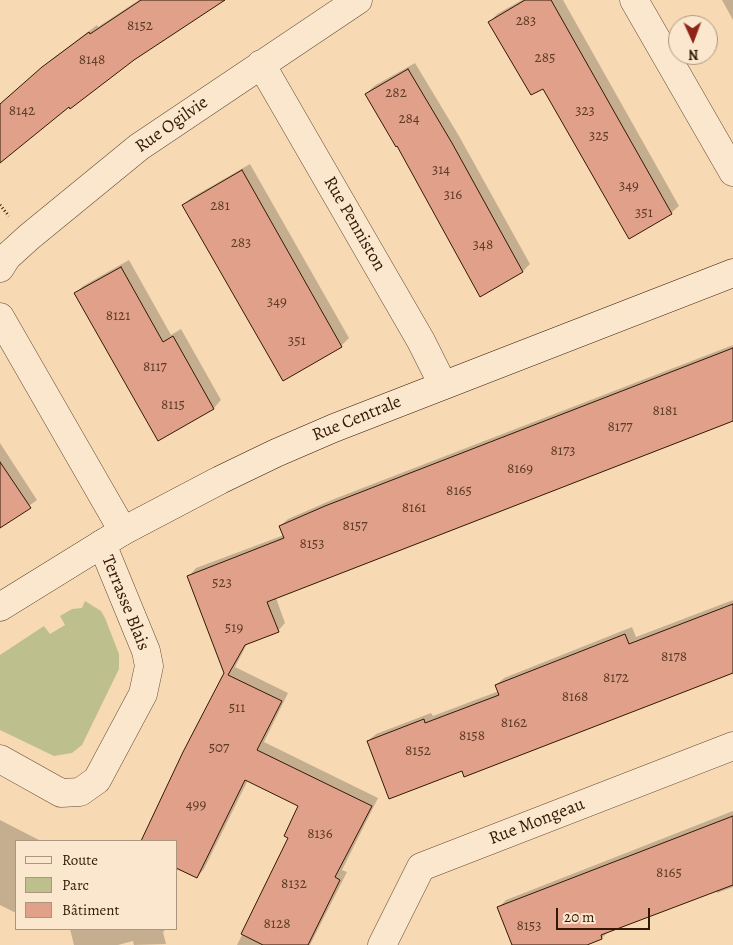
<!DOCTYPE html>
<html>
<head>
<meta charset="utf-8">
<style>
	body { margin:0 }
	#map { position:relative; width:733px; height:945px; overflow:hidden; background:#f7dab4; font-family:Alegreya,serif }
	canvas { display:block }
	.legend { position:absolute; left:15px; top:840px; width:162px; height:90px; box-sizing:border-box; background:#fae7ce; border:1px solid #aa957e; margin:0; padding:6px 9px; list-style:none; font-size:15px; color:#331905 }
	.legend li { display:flex; align-items:center; gap:10px; height:25px }
	.legend b { width:25px; border:1px solid #aa957e }
	.north { position:absolute; left:668px; top:15px; width:50px; height:50px; box-sizing:border-box; background:#fae7ce; border:1px solid #aa957e; border-radius:50%; rotate:178deg; font-size:14px; font-weight:700; line-height:20px; text-align:center; color:#331905 }
	.north::after { content:''; display:block; margin:auto; width:18px; height:22px; background:#8f2418; clip-path:polygon(50% 0,100% 100%,50% 72%,0 100%) }
	.scale { position:absolute; left:556px; top:908px; width:94px; height:22px; box-sizing:border-box; border:2px solid #331905; border-top:0; padding-left:6px; font-size:15px; line-height:18px; white-space:nowrap; color:#331905; -webkit-text-stroke:4px #fae7ce; paint-order:stroke }
</style>
</head>
<body>
<div id="map">
<canvas width="733" height="945"></canvas>
<ul class="legend">
<li><b style="height:6px;background:#fae7ce"></b>Route</li>
<li><b style="height:14px;background:#bdbf8c"></b>Parc</li>
<li><b style="height:14px;background:#e1a089"></b>Bâtiment</li>
</ul>
<div class="north">N</div>
<div class="scale">20 m</div>
</div>
<script>
const ctx = document.querySelector('canvas').getContext('2d');
ctx.lineJoin = 'round';
function fill(path, color) { ctx.fillStyle = color; ctx.fill(path, 'evenodd'); }
const toPath = rows => new Path2D(rows.map(r => 'M' + r).join(''));
function stroke(path, color, width, dash) { ctx.strokeStyle = color; ctx.lineWidth = width; ctx.lineCap = dash ? 'butt' : 'round'; ctx.setLineDash(dash || []); ctx.stroke(path); }
function label(font, color, halo, rows, align = 'center') {
  ctx.font = font + ' Alegreya,serif'; ctx.lineWidth = 4; ctx.setLineDash([]); ctx.textBaseline = 'middle'; ctx.strokeStyle = halo; ctx.fillStyle = color; for (const [text, x, y, turn = 0] of rows) {
    ctx.save(); ctx.translate(x, y); ctx.rotate((+turn || 0) * Math.PI / 180); ctx.textAlign = isNaN(turn) ? turn : align; if (halo) ctx.strokeText(text, 0, 0); ctx.fillText(text, 0, 0); ctx.restore();
  }
}
const green = toPath([
	[85,601,101,611,105,618,119,654,119,669,82,745,72,753,54,756,0,730,0,655,44,626,50,634,65,625,60,616,72,609,82,608]
]);
const shadow = toPath([
	[139,0,222,0,133,59,0,153,0,104,51,60,97,25,98,27],
	[522,0,563,0,679,206,671,213,543,87,490,22,497,14],
	[722,0,733,0,733,20],
	[415,63,459,136,530,264,523,271,481,295,398,144,366,94,374,86],
	[250,164,349,338,341,346,183,205,191,198],
	[129,260,171,335,181,329,221,400,214,408,159,439,76,293,83,286],
	[733,345,733,420,276,598,285,623,278,631,248,642,235,667,288,693,264,742,378,798,342,870,347,872,310,945,237,945,290,838,300,806,248,780,204,869,197,877,176,869,176,841,142,841,226,673,189,576,196,568,284,535,280,526,288,519,334,499],
	[0,443,37,500,0,527],
	[733,600,733,672,463,770,368,741,376,734,431,713,433,716,499,691,496,685,504,678,632,627,636,637],
	[733,811,733,887,717,893,716,890,609,931,602,938,583,945,513,945,499,907,506,900],
	[0,820,41,841,16,841,16,913,0,905],
	[70,929,166,929,163,932,166,944,134,945,133,941,118,945,74,945]
]);
const building = toPath([
	[141,0,225,0,134,60,70,109,69,107,0,163,0,104,42,67,89,32,90,34,141,0],
	[525,0,551,0,672,214,629,239,543,89,531,95,488,22,525,0],
	[408,69,452,143,523,272,480,297,397,146,396,147,365,94,408,69],
	[242,170,342,347,283,381,182,205,242,170],
	[121,267,163,342,173,336,214,409,158,441,74,293,121,267],
	[733,348,733,421,267,602,279,632,245,645,228,675,282,701,257,750,372,806,335,877,340,880,308,945,263,945,241,934,288,838,284,836,298,806,245,780,197,878,176,868,176,841,141,841,183,752,224,673,187,576,284,538,279,526,325,506,733,348],
	[0,462,31,508,0,528,0,462],
	[733,604,733,673,464,777,462,771,389,799,367,741,424,719,425,723,499,695,495,685,625,634,629,644,733,604],
	[733,816,733,885,601,935,602,939,587,945,512,945,497,907,733,816]
]);
const path = toPath([
	[0,205,9,216]
]);
const street = toPath([
	[634,0,733,172],
	[261,64,421,341,443,385],
	[0,268,7,257,29,237,139,147,358,0],
	[0,317,123,531],
	[0,759,61,793,80,792,97,780,143,694,149,666,146,651,102,544],
	[382,945,421,867,733,746]
]);
const secondary = toPath([
	[0,607,123,531,220,480,276,453,334,428,733,273]
]);
const numberNames = [
	["283",526,21],
	["8152",140,26],
	["285",545,58],
	["8148",92,60],
	["282",396,93],
	["8142",22,111],
	["323",585,111],
	["284",409,119],
	["325",599,136],
	["314",441,170],
	["349",629,186],
	["316",453,195],
	["281",220,206],
	["351",644,213],
	["283",241,243],
	["348",483,245],
	["349",277,302],
	["8121",118,316],
	["351",297,341],
	["8117",155,367],
	["8115",173,405],
	["8181",665,411],
	["8177",620,427],
	["8173",563,451],
	["8169",520,469],
	["8165",459,491],
	["8161",414,508],
	["8157",355,526],
	["8153",312,544],
	["523",222,583],
	["519",234,628],
	["8178",674,657],
	["8172",616,678],
	["8168",575,697],
	["511",237,708],
	["8162",514,723],
	["8158",472,736],
	["507",219,748],
	["8152",418,751],
	["499",196,805],
	["8136",320,834],
	["8165",669,873],
	["8132",294,884],
	["8128",277,924],
	["8153",529,926]
];
const streetNames = [
	["Rue Ogilvie",172,125,-35],
	["Rue Penniston",354,224,60],
	["Rue Centrale",357,419,-22],
	["Terrasse Blais",125,603,68],
	["Rue Mongeau",537,822,-21]
];
fill(green, '#bdbf8c');
fill(shadow, '#0003');
fill(building, '#e1a089');
stroke(building, '#331905', 1);
stroke(street, '#644931', 29);
stroke(secondary, '#331905', 29);
stroke(path, '#331905', 3, [1, 2.5]);
stroke(street, '#fae7ce', 28);
stroke(secondary, '#fae7ce', 28);
label('15px', '#5e3b26', null, numberNames);
label('18px', '#331905', '#fae7ce', streetNames);
</script>
</body>
</html>
